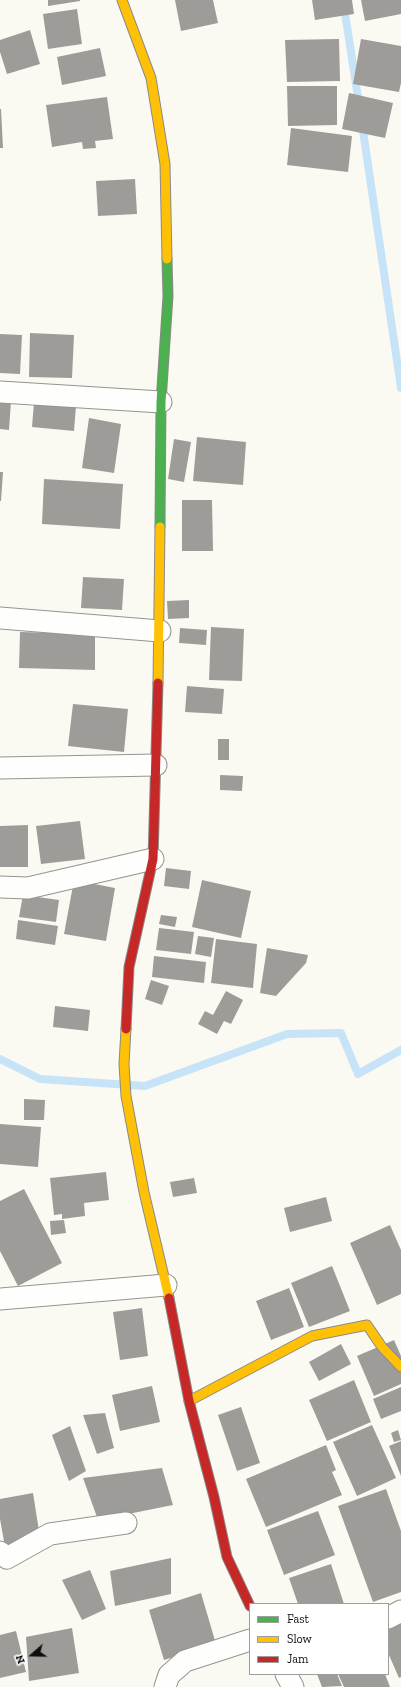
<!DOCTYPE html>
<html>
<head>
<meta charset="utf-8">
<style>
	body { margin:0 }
	#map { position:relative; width:401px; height:1687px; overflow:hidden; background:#fbfaf2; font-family:"Zilla Slab",serif }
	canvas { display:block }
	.legend { position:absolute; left:249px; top:1603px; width:140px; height:72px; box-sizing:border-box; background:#fff; border:1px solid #9e9e9e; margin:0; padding:5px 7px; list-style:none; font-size:12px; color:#0d0d0d }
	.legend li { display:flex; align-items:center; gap:8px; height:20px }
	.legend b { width:20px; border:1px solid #9e9e9e }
	.north { position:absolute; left:12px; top:1635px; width:40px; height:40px; -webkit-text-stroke:3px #fff; paint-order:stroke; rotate:250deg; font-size:11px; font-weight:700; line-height:16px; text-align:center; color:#0d0d0d }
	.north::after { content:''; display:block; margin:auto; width:14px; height:18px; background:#0d0d0d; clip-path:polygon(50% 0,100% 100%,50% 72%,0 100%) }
</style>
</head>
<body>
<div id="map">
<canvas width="401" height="1687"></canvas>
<ul class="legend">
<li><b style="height:5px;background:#4caf50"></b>Fast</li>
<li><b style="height:5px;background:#ffc107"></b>Slow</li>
<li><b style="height:5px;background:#c62828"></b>Jam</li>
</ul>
<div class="north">N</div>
</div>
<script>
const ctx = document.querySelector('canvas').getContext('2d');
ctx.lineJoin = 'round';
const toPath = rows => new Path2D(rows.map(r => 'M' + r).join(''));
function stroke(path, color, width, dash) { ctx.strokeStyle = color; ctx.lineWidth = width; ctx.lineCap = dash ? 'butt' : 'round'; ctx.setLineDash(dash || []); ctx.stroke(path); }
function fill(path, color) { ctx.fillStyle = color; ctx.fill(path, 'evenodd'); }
const stream = toPath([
	[343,0,359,104],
	[362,124,401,388],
	[0,1059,40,1079,145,1086,287,1034,341,1033,358,1074,401,1050]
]);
const building = toPath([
	[48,0,80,0,80,1,48,6],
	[175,0,213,0,218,23,181,31],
	[312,0,352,0,354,14,315,20],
	[361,0,401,0,401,14,365,21],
	[77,9,82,44,48,49,43,14],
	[30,30,40,64,7,74,0,52,0,40],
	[339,39,340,81,287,82,285,40],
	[361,39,401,46,401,83,399,92,353,84],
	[100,48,106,76,62,85,57,57],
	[287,86,337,86,337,125,288,126],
	[349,93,393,103,385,138,342,129],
	[107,97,113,139,95,141,96,148,83,149,82,142,52,147,46,105],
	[0,109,1,109,3,148,0,148],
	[291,128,352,136,348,172,287,165],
	[135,179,137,214,98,216,96,181],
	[30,333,74,335,72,378,29,377],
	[0,334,22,335,20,374,0,373],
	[0,400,11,401,9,430,0,429],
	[34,402,76,406,74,431,32,427],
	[89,418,121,424,114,473,82,468],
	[197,437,246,442,243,485,193,481],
	[174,439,191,442,184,482,168,479],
	[0,472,3,472,1,501,0,501],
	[44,479,123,484,120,529,42,524],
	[182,500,212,500,213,551,182,551],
	[83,577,124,579,122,610,81,608],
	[189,600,189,618,168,619,167,601],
	[211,627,244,629,242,681,209,680],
	[180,628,207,630,206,645,179,643],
	[20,632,95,634,95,670,19,668],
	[187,686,224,689,222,714,185,712],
	[73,704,128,709,124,752,68,746],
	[218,739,229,739,229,760,218,760],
	[220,775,243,776,242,791,220,790],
	[80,821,85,859,41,864,36,826],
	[28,825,28,867,0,867,0,826],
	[166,868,191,871,189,889,164,886],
	[74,880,115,888,106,941,64,934],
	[202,880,251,891,241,938,192,927],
	[23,895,59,900,56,922,19,917],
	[161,915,177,917,175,927,159,924],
	[18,920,58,926,55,945,16,939],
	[159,928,194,932,191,954,156,950],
	[198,936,214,938,211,957,195,954],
	[216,939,257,944,253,988,211,983],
	[267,948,308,955,306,963,276,996,260,993],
	[154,956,206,962,204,983,152,977],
	[151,980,169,986,162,1005,145,999],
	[226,991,243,1000,231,1024,224,1021,217,1034,198,1024,205,1011,213,1015],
	[55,1006,90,1010,88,1031,53,1027],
	[24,1099,45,1100,44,1120,24,1120],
	[0,1124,41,1127,38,1167,0,1164],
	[106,1172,109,1200,84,1203,85,1216,62,1219,62,1214,54,1215,50,1178],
	[194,1178,197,1193,173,1197,170,1182],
	[24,1189,62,1263,18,1286,0,1251,0,1201],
	[326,1197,332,1221,290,1232,284,1208],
	[64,1220,66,1233,51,1235,50,1221],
	[390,1225,401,1250,401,1294,377,1305,350,1243],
	[332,1266,350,1311,309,1327,291,1283],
	[289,1288,304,1327,271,1340,256,1301],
	[142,1308,148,1356,120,1360,113,1312],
	[394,1340,401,1356,401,1384,374,1396,357,1356],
	[341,1344,351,1364,319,1381,309,1362],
	[354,1380,371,1422,327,1441,309,1400],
	[152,1386,160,1422,120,1431,112,1395],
	[401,1387,401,1411,381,1419,373,1399],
	[241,1407,260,1463,237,1471,218,1415],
	[105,1413,114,1448,97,1454,83,1415],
	[372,1425,396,1478,357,1496,333,1442],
	[70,1426,86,1471,69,1481,52,1435],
	[398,1430,401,1440,394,1442,391,1433],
	[401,1441,401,1476,389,1446],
	[326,1445,336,1470,332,1472,342,1495,266,1527,246,1479],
	[162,1468,173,1505,98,1520,83,1478],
	[386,1489,401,1531,401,1592,373,1602,338,1506],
	[33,1493,39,1531,7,1558,0,1519,0,1499],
	[318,1511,335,1555,284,1575,267,1530],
	[171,1558,171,1594,115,1606,110,1571],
	[331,1564,344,1604,298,1604,289,1578],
	[90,1570,106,1609,82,1620,62,1580],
	[201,1593,216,1644,164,1660,149,1610],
	[401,1619,401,1677,399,1678,389,1655,388,1655,388,1625],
	[72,1628,79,1673,29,1681,26,1637],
	[16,1631,26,1672,0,1678,0,1635],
	[317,1674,337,1674,342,1686,322,1687],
	[338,1674,385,1674,390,1687,344,1687]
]);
const street = toPath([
	[0,392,161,402],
	[0,618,160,631],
	[0,768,156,765],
	[0,887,28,888,153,859],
	[0,1299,166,1285],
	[0,1552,7,1558,50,1534,126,1523],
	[388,1618,401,1611],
	[286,1674,293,1687],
	[165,1687,169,1675,185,1661,250,1640]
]);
const fast = toPath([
	[160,527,161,402,168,296,167,259]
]);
const slow = toPath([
	[122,0,151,78,165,164,167,259],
	[158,683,160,527],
	[126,1029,124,1064,126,1096,144,1192,169,1298],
	[189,1401,312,1336,367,1325,382,1347,401,1367]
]);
const jam = toPath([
	[126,1029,129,967,153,859,158,683],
	[169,1298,189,1401,214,1497,227,1557,250,1606]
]);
stroke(stream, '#c6e3f7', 8);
fill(building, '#9e9c98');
stroke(street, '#949490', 23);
stroke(fast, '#8b8a87', 11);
stroke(slow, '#8b8a87', 11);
stroke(jam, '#8b8a87', 11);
stroke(street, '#fefefd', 21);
stroke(fast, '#4caf50', 9);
stroke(slow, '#ffc107', 9);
stroke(jam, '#c62828', 9);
</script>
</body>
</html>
